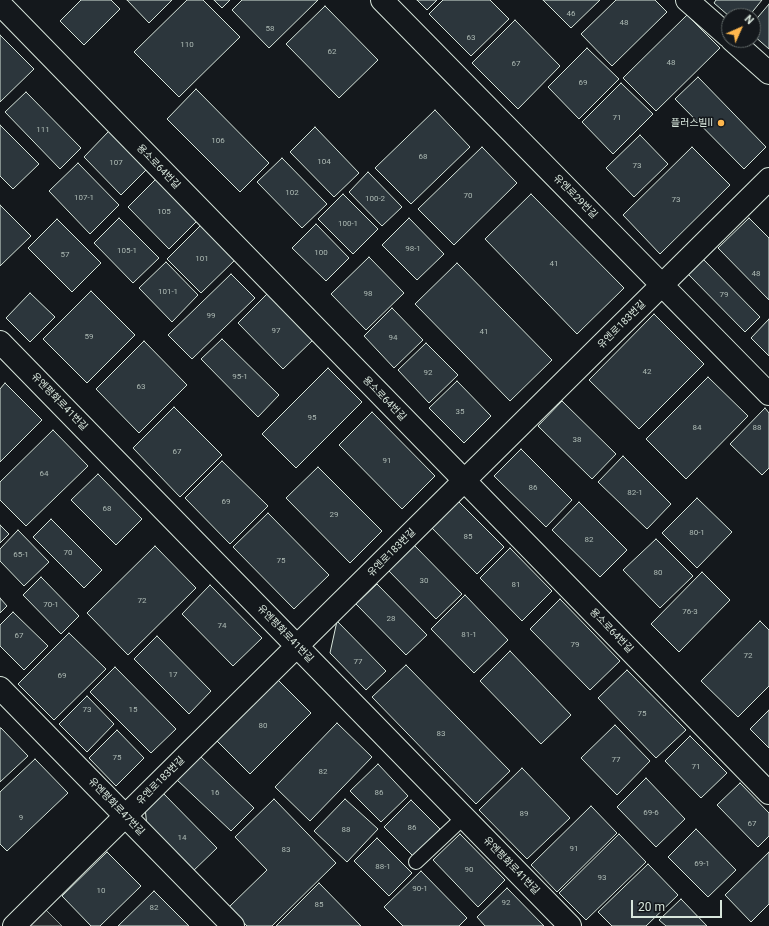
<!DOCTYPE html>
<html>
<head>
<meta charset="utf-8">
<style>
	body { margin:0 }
	#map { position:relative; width:769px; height:926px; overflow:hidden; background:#14181c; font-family:Roboto,sans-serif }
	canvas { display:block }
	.north { position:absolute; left:721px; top:8px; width:40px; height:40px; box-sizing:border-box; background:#14181c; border:1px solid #626a69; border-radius:50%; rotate:45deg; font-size:11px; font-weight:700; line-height:16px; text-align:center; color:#d8e6dc }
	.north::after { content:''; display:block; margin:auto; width:14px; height:18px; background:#ffb74d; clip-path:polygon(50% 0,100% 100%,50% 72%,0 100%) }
	.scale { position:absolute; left:631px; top:900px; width:91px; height:18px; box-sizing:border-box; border:2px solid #d8e6dc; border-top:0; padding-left:5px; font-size:12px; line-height:14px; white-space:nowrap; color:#d8e6dc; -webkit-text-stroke:3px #14181c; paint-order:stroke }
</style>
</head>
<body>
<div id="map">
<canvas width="769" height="926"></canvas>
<div class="north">N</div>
<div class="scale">20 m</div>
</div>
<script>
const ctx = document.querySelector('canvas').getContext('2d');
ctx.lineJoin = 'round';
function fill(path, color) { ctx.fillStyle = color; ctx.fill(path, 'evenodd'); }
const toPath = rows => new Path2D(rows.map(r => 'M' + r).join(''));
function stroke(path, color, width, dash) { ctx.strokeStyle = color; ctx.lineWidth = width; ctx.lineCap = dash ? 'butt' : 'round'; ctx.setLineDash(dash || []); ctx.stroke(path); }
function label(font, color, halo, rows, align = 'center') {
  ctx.font = font + ' Roboto,"Noto Sans KR",sans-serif'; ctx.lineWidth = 3; ctx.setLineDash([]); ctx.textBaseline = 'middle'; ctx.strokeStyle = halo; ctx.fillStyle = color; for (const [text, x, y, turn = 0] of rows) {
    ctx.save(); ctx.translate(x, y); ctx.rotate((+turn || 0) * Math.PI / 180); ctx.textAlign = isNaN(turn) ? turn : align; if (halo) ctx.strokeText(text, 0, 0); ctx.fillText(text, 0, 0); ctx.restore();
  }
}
const parking = toPath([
	[45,909,62,926,27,926,45,909]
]);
const building = toPath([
	[81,0,111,0,120,9,84,45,60,21,81,0],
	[127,0,172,0,149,23,127,0],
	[187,0,203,0,240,37,179,97,134,52,187,0],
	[214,0,230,0,222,8,214,0],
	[242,0,318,0,269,48,232,10,242,0],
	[417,0,437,0,427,10,417,0],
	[443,0,490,0,509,19,471,56,429,14,443,0],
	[543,0,600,0,571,28,543,0],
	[616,0,655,0,667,12,612,66,581,34,616,0],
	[716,0,762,0,749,16,729,16,714,3,716,0],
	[769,4,769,49,753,35,753,23,769,4],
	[325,6,378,60,339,98,286,44,325,6],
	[687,15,720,48,656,111,623,78,687,15],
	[515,20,560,66,518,109,472,63,515,20],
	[0,35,34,69,0,102,0,35],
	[587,48,619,79,579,119,548,87,587,48],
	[698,77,766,147,744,169,675,99,698,77],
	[621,83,653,114,613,154,582,122,621,83],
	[196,89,269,163,240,192,167,119,196,89],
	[26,92,81,148,60,169,5,112,26,92],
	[435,110,470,147,411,204,375,168,435,110],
	[0,125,39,164,13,189,0,176,0,125],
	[315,127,359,173,334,197,290,152,315,127],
	[109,131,147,169,121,195,84,157,109,131],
	[640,135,668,164,634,197,606,168,640,135],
	[482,147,517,183,454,245,418,209,482,147],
	[692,147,730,185,660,254,623,215,692,147],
	[282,158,327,204,302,228,257,182,282,158],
	[78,163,119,205,90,234,49,191,78,163],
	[368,172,402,207,382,226,349,192,368,172],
	[160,175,201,217,169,249,128,207,160,175],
	[343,194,378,229,353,254,318,219,343,194],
	[531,194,624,288,577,334,485,239,531,194],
	[0,205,31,236,0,266,0,205],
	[119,218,159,258,133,283,94,243,119,218],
	[409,218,444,254,417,280,382,245,409,218],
	[749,218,769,238,769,300,718,248,749,218],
	[57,219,101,263,72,292,28,248,57,219],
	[202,224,236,259,201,293,167,259,202,224],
	[316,224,349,258,326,281,292,248,316,224],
	[369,257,404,293,366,330,331,294,369,257],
	[702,258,760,317,745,332,687,273,702,258],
	[166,262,198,295,172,322,139,288,166,262],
	[457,263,552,360,510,401,415,304,457,263],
	[231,274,255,298,192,359,168,335,231,274],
	[91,291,135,335,87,383,43,339,91,291],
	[269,292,314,339,283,369,238,323,269,292],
	[30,293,55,317,30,342,6,318,30,293],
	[392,308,423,340,394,368,364,336,392,308],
	[654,314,704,364,639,429,589,380,654,314],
	[769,319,769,356,751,338,769,319],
	[222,339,279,395,258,417,201,359,222,339],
	[144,341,187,385,139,433,96,389,144,341],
	[426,343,458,375,429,403,398,370,426,343],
	[328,368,362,402,296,468,262,434,328,368],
	[708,377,748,416,686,479,646,439,708,377],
	[457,381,491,416,464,443,429,408,457,381],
	[5,383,42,420,0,462,0,389,5,383],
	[562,401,616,454,592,479,538,426,562,401],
	[174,407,222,455,180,497,133,448,174,407],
	[765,408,769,413,769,468,762,475,730,444,765,408],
	[372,412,435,476,402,509,339,445,372,412],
	[53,430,88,466,26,526,0,500,0,482,53,430],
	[521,449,572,500,546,527,494,476,521,449],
	[623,456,671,504,647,529,598,482,623,456],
	[222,461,268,506,230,544,185,498,222,461],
	[318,467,382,531,350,563,286,498,318,467],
	[98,474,142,519,116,545,71,500,98,474],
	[697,498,732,532,697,568,662,533,697,498],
	[458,501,504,547,477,574,431,527,458,501],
	[579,502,627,550,600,577,552,530,579,502],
	[268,513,329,575,294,609,233,547,268,513],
	[51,519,102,570,84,588,33,537,51,519],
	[0,525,9,534,0,543,0,525],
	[18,530,49,562,24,586,0,561,0,549,18,530],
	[656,539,693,576,660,608,623,570,656,539],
	[413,544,462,594,436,619,387,569,413,544],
	[155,546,196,588,128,655,87,613,155,546],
	[510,548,552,591,522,621,480,578,510,548],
	[702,572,730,600,679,652,651,624,702,572],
	[41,577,79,616,61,634,23,595,41,577],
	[377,584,427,635,406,655,356,604,377,584],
	[210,585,262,638,233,666,182,614,210,585],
	[465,595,508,640,474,673,431,629,465,595],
	[0,598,7,606,0,613,0,598],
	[560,599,620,661,590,690,530,629,560,599],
	[13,612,48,646,24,670,0,646,0,625,13,612],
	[337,621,386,671,366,690,330,653,337,621],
	[760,621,769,630,769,686,738,717,701,681,760,621],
	[69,633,106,669,54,720,18,684,69,633],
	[157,636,211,691,189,714,134,659,157,636],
	[510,651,571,715,541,744,480,681,510,651],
	[406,665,510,771,476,804,372,697,406,665],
	[115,667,176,729,151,753,90,692,115,667],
	[627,670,686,730,656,758,598,698,627,670],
	[276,678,311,713,250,774,215,739,276,678],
	[87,696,114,724,87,752,59,724,87,696],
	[769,710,769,748,750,729,769,710],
	[337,723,372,757,310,821,275,787,337,723],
	[615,725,650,761,617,795,581,758,615,725],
	[0,728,1,728,28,756,0,782,0,728],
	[117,730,144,758,116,786,89,758,117,730],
	[690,736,727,773,701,798,665,761,690,736],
	[199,755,254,808,231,831,176,779,199,755],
	[35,759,68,793,7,851,0,844,0,792,35,759],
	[378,764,408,796,381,822,350,791,378,764],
	[522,768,570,818,527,859,479,810,522,768],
	[646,778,685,819,656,847,617,807,646,778],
	[740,783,769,813,769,836,758,847,717,805,740,783],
	[162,792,217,848,191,873,147,827,145,807,162,792],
	[274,799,336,863,272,926,247,926,229,907,267,870,235,837,274,799],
	[345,799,378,829,347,862,314,831,345,799],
	[411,800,440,829,413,856,384,827,411,800],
	[591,806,617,833,557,892,531,865,591,806],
	[696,829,736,870,708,897,668,857,696,829],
	[460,834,505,880,478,907,433,860,460,834],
	[619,834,646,862,586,920,559,893,619,834],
	[377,838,412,873,389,896,354,861,377,838],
	[107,852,141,886,100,926,91,926,62,896,107,852],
	[769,852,769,904,751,922,725,895,769,852],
	[648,864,678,895,646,926,612,926,598,912,648,864],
	[421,871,467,918,459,926,403,926,384,907,421,871],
	[319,883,361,926,276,926,319,883],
	[507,888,544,926,485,926,477,917,507,888],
	[154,891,189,926,118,926,154,891],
	[681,899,707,926,666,926,659,920,681,899]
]);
const lane = toPath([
	[416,862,464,817]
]);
const street = toPath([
	[382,0,769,394],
	[687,0,729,37],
	[0,4,769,793],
	[732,40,769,73],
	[0,342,570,926],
	[0,688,233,926],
	[14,926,769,179]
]);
const markers = [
	[721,123,4,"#ffb74d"]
];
const numberNames = [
	["46",571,14],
	["48",624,23],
	["58",270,29],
	["63",471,38],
	["110",187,45],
	["62",332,52],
	["48",671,63],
	["67",516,64],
	["69",583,83],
	["71",617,118],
	["111",43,130],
	["106",218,141],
	["68",423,157],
	["104",324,162],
	["107",116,163],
	["73",637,166],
	["102",292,193],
	["70",468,196],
	["107-1",84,198],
	["100-2",375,199],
	["73",676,200],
	["105",164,212],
	["100-1",348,224],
	["98-1",413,249],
	["105-1",127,251],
	["100",321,253],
	["57",65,255],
	["101",202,259],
	["41",554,264],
	["48",756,274],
	["101-1",168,292],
	["98",368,294],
	["79",724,295],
	["99",211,316],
	["97",276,331],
	["41",484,332],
	["59",89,337],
	["94",393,338],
	["42",647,372],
	["92",428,373],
	["95-1",240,377],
	["63",141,387],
	["35",460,412],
	["95",312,418],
	["84",697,428],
	["88",757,428],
	["38",577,440],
	["67",177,452],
	["91",387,461],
	["64",44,474],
	["86",533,488],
	["82-1",635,493],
	["69",226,502],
	["68",107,509],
	["29",334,515],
	["80-1",697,533],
	["85",468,537],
	["82",589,540],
	["70",68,553],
	["65-1",21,555],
	["75",281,561],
	["80",658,573],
	["30",424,581],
	["81",516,585],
	["72",142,601],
	["70-1",51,605],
	["76-3",690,612],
	["28",391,619],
	["74",222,626],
	["81-1",469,635],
	["67",19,636],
	["79",575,645],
	["72",748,656],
	["77",358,662],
	["17",173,675],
	["69",62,676],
	["73",87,710],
	["15",133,710],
	["75",642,714],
	["80",263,726],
	["83",441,734],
	["75",117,758],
	["77",616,760],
	["71",696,767],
	["82",323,772],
	["16",215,793],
	["86",379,793],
	["69-6",651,813],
	["89",524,814],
	["9",21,818],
	["67",752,824],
	["86",412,828],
	["88",346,830],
	["14",182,838],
	["91",574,849],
	["83",286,850],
	["69-1",702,864],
	["88-1",383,867],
	["90",469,870],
	["93",602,878],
	["90-1",420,889],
	["10",101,891],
	["92",506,903],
	["85",319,905],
	["82",154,908]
];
const poiNames = [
	["플러스빌II",713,123]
];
const streetNames = [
	["용소로64번길",158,167,46],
	["유엔로29번길",575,197,45],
	["유엔로183번길",622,325,-45],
	["용소로64번길",384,399,46],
	["유엔평화로41번길",59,402,46],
	["유엔로183번길",392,553,-45],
	["용소로64번길",611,631,46],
	["유엔평화로41번길",285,634,46],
	["유엔로183번길",161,781,-45],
	["유엔평화로47번길",116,807,46],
	["유엔평화로41번길",511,866,46]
];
fill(parking, '#24282b');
stroke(parking, '#939e99', 1);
fill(building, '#2c363c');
stroke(building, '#d8e6dc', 1);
stroke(lane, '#d8e6dc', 16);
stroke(street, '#d8e6dc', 24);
stroke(lane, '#14181c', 14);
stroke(street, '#14181c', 22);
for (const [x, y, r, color] of markers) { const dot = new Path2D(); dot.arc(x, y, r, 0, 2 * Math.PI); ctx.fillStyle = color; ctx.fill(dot); stroke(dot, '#14181c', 1.5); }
label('8px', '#adbab4', null, numberNames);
label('10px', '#d8e6dc', '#14181c', poiNames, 'right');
label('10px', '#d8e6dc', '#14181c', streetNames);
</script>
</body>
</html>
